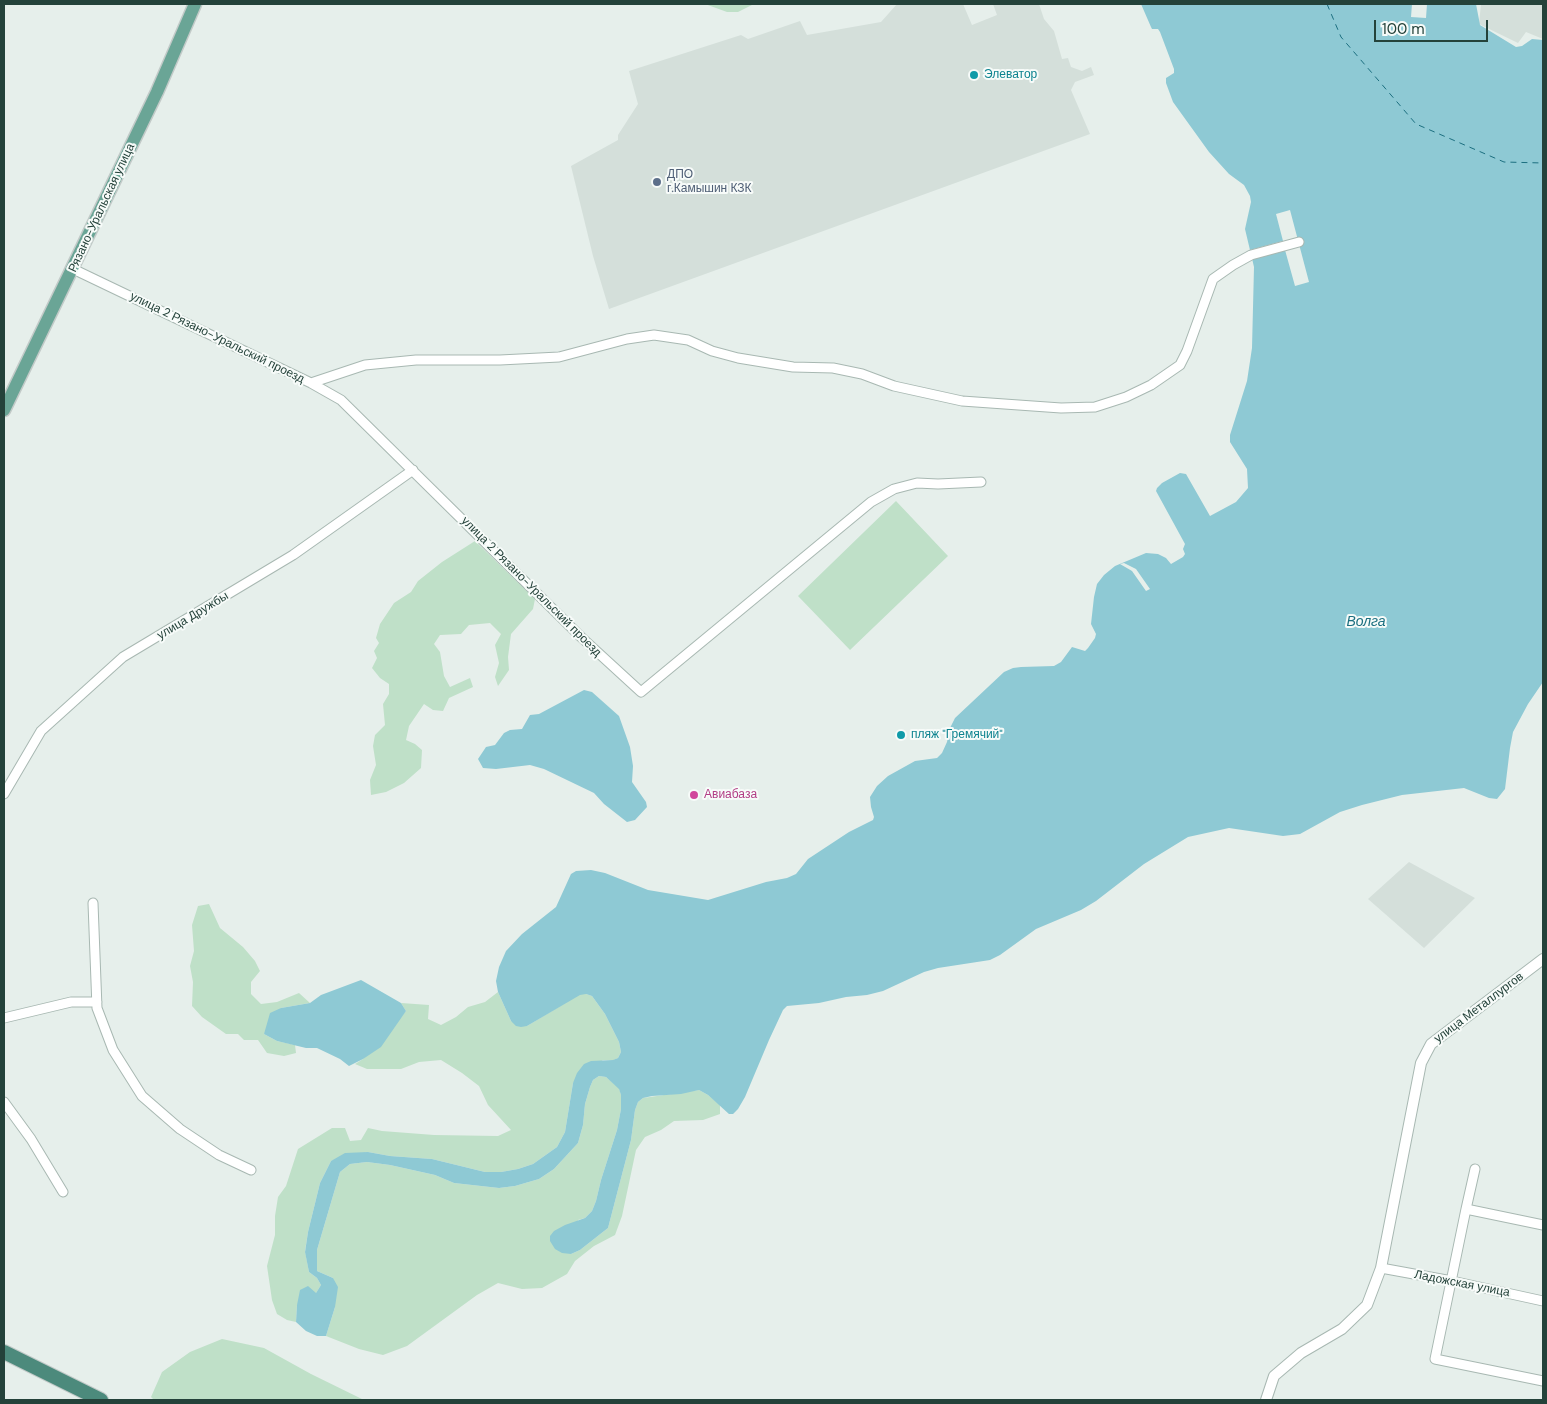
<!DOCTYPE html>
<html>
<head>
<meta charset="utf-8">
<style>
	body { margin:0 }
	#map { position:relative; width:1547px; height:1404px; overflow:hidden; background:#e6efeb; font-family:"DM Sans",sans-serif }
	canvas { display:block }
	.frame { position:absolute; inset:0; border:5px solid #24423a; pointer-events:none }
	.scale { position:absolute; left:1374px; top:20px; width:114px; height:22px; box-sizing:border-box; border:2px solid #24423a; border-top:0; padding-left:6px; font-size:15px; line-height:18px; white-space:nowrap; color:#24423a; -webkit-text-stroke:4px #f7fbf9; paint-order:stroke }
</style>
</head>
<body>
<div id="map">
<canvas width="1547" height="1404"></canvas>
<div class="frame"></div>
<div class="scale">100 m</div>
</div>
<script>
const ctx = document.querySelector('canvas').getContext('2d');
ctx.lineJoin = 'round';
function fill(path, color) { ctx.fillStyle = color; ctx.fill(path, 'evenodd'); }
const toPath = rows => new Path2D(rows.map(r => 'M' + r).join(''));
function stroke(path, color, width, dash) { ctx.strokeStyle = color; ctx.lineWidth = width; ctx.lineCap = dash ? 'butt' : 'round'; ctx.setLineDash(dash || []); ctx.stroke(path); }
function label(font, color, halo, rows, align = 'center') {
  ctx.font = font + ' "DM Sans",sans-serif'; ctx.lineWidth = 4; ctx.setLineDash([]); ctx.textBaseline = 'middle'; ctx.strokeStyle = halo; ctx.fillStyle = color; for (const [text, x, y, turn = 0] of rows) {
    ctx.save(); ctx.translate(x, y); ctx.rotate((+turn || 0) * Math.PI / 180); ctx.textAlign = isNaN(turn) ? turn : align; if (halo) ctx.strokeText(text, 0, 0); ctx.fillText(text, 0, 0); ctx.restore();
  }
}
const built = toPath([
	[897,4,963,4,972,25,997,15,993,4,1039,4,1044,19,1054,31,1062,59,1068,58,1071,67,1082,71,1091,67,1094,75,1075,82,1071,90,1090,134,609,309,593,256,571,166,618,140,618,135,638,104,629,71,741,35,748,39,800,21,807,35,881,22],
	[1481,4,1543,4,1543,39,1526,32,1518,43,1479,24],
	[1409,862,1475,898,1424,948,1368,899]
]);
const green = toPath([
	[705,4,754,4,738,12,727,12],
	[896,501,948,556,850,650,798,596],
	[475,541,535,599,533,609,511,634,508,657,509,670,498,686,495,677,499,663,495,645,501,634,490,623,469,625,461,634,440,635,434,644,440,652,444,676,450,687,470,678,473,687,449,698,443,711,433,710,424,704,409,726,406,740,415,744,422,750,421,768,404,783,386,792,371,795,370,780,376,765,373,746,375,735,385,725,383,704,389,694,389,684,380,678,372,668,377,658,374,651,379,643,376,638,380,624,394,603,411,592,418,581,442,562],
	[209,904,220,928,243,947,255,961,260,971,251,982,251,994,261,1004,277,1002,299,993,310,1003,281,1008,264,1034,277,1041,295,1045,296,1053,284,1056,267,1053,258,1040,244,1040,238,1034,226,1034,202,1017,192,1006,193,982,190,966,194,951,192,925,198,906],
	[498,992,511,1021,527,1026,580,994,586,994,592,996,605,1014,619,1042,621,1052,618,1058,614,1060,603,1060,573,1083,565,1132,557,1147,533,1164,518,1169,501,1172,485,1172,432,1159,390,1156,368,1152,331,1161,320,1183,308,1232,305,1251,309,1272,317,1278,321,1285,316,1293,297,1305,296,1322,287,1320,277,1314,272,1300,267,1266,275,1235,275,1216,278,1197,286,1186,298,1149,332,1128,345,1128,350,1141,361,1140,368,1128,382,1131,434,1135,498,1136,511,1130,488,1105,479,1086,462,1073,441,1060,419,1062,401,1069,367,1069,355,1064,363,1059,406,1011,401,1003,429,1005,428,1019,441,1025,456,1017,468,1007,485,1002],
	[599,1076,606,1077,619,1088,621,1095,621,1109,617,1130,601,1180,596,1201,592,1211,585,1218,578,1220,571,1254,580,1250,608,1228,631,1140,635,1110,638,1102,643,1098,699,1090,708,1095,720,1105,720,1114,703,1120,674,1121,661,1130,645,1137,636,1150,622,1216,615,1235,594,1246,575,1261,567,1274,542,1288,522,1289,498,1283,477,1295,407,1346,383,1355,359,1349,326,1336,335,1307,333,1278,317,1271,317,1250,340,1172,350,1164,367,1162,390,1165,435,1175,454,1183,499,1188,515,1186,539,1179,554,1169,578,1143,583,1125,585,1104,590,1087,593,1080],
	[222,1339,264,1348,311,1374,364,1400,154,1400,151,1397,162,1372,190,1352]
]);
const water = toPath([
	[1141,4,1476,4,1480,25,1516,47,1522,46,1532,39,1543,40,1543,682,1528,704,1513,732,1510,748,1505,789,1497,799,1489,798,1464,788,1402,795,1362,805,1340,812,1300,834,1283,836,1229,828,1188,837,1144,864,1096,901,1081,910,1036,929,1000,955,990,960,938,968,924,972,883,991,867,995,846,997,819,1003,787,1006,783,1010,769,1040,745,1097,738,1109,733,1114,729,1114,708,1095,699,1090,681,1094,652,1096,643,1098,638,1102,635,1110,631,1140,608,1228,580,1250,571,1254,562,1253,555,1249,550,1241,550,1236,554,1231,565,1225,585,1218,592,1211,596,1201,601,1180,617,1130,621,1109,621,1095,619,1089,606,1077,599,1076,593,1080,590,1087,585,1104,583,1125,578,1143,554,1169,539,1179,515,1186,499,1188,454,1183,435,1175,390,1165,367,1162,350,1164,340,1172,317,1250,317,1271,333,1278,338,1287,335,1307,326,1336,317,1336,306,1331,296,1322,297,1305,300,1290,308,1286,316,1293,321,1285,317,1278,309,1272,305,1252,308,1232,320,1183,331,1161,345,1153,368,1152,390,1156,432,1159,485,1172,501,1172,518,1169,533,1164,557,1147,565,1132,573,1083,577,1073,584,1064,591,1061,613,1060,618,1058,621,1052,619,1042,605,1014,592,996,586,994,580,995,527,1026,521,1027,516,1026,511,1021,498,992,496,981,499,967,506,951,522,934,556,907,571,874,576,871,591,870,605,873,648,890,708,900,766,882,787,878,796,874,808,859,849,832,873,820,874,817,871,807,870,797,877,786,888,776,915,761,937,758,942,753,947,742,950,728,955,718,1004,672,1013,668,1021,667,1054,666,1061,662,1072,647,1085,651,1088,648,1095,638,1096,634,1091,624,1094,597,1097,584,1104,575,1115,566,1146,553,1158,554,1166,558,1171,564,1183,557,1185,554,1183,549,1185,544,1156,491,1157,488,1162,483,1180,473,1186,474,1210,516,1236,502,1248,488,1247,469,1230,442,1230,435,1247,381,1252,348,1254,267,1245,229,1251,202,1250,196,1244,185,1229,174,1209,152,1173,102,1166,83,1166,78,1174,73,1174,69,1160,32,1158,29,1152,29,1151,27],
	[584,690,592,692,619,716,630,747,633,766,632,782,646,802,647,807,635,820,627,822,604,804,594,793,544,769,530,765,496,769,483,768,478,759,486,747,495,745,504,733,510,730,522,729,530,715,539,714],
	[361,980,401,1003,406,1011,381,1047,363,1059,349,1066,340,1059,317,1048,306,1048,277,1041,264,1034,270,1013,281,1008,310,1003,321,995]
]);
const pier = toPath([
	[1412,4,1427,4,1426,18,1411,17],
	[1290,210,1309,282,1295,286,1285,250,1252,259,1250,250,1283,241,1276,214],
	[1124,563,1136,569,1150,589,1146,591,1132,571,1120,564]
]);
const ferry = toPath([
	[1327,4,1341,37,1416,124,1504,162,1543,163]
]);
const minor = toPath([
	[73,269,311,383,341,400,581,637,641,692,871,502,894,489,917,483,938,484,981,482],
	[311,383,365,365,416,360,500,360,559,357,627,339,654,335,688,340,712,351,738,358,793,367,833,368,862,374,894,386,962,401,1061,408,1095,407,1126,397,1151,385,1180,365,1187,351,1213,279,1233,265,1251,255,1299,242],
	[4,794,41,731,123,657,293,555,413,470],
	[93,903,97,1008,113,1050,142,1096,180,1129,219,1155,251,1170],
	[4,1018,71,1002,97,1002],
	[4,1102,31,1139,63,1192],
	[1475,1169,1466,1209,1543,1225],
	[1466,1209,1435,1359,1543,1381],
	[1381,1268,1452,1281,1543,1301]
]);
const tertiary = toPath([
	[1266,1400,1274,1376,1301,1353,1342,1329,1367,1305,1381,1268,1421,1063,1431,1044,1543,959]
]);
const primary = toPath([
	[4,410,157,92,195,4]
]);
const trunk = toPath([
	[4,1352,101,1400]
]);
const markers = [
	[974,75,5,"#0f9aa8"],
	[657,182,5,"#5c6f8a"],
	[901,735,5,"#0f9aa8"],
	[694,795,5,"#d1479c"]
];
const cultureNames = [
	["Элеватор",984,75],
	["пляж \"Гремячий\"",911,735]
];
const serviceNames = [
	["ДПО",667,175],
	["г.Камышин КЗК",667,189]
];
const streetNames = [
	["Рязано-Уральская улица",102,208,-65],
	["улица 2 Рязано-Уральский проезд",217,338,26],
	["улица 2 Рязано-Уральский проезд",531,587,45],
	["улица Дружбы",193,616,-31],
	["улица Металлургов",1479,1008,-37],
	["Ладожская улица",1462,1284,11]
];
const hotelNames = [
	["Авиабаза",704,795]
];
const waterNames = [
	["Волга",1366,622]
];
fill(built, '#d4dfda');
fill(green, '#bfe0c8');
fill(water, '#8ec9d4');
fill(pier, '#e6efeb');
stroke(ferry, '#1c6f80', 1, [6, 5]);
stroke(minor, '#a8b8b2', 11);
stroke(tertiary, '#a8b8b2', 12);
stroke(primary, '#c2cac8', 15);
stroke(trunk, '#c2cac8', 16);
stroke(minor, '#fff', 9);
stroke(tertiary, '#fff', 10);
stroke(primary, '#6aa596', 12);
stroke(trunk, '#4c8a7c', 14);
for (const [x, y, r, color] of markers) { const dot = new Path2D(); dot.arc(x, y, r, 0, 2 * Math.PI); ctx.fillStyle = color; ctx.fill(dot); stroke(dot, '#f7fbf9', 2); }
label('12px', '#0d838f', '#f7fbf9', cultureNames, 'left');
label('12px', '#4e5e75', '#f7fbf9', serviceNames, 'left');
label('12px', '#24423a', '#f7fbf9', streetNames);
label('12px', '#b23c85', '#f7fbf9', hotelNames, 'left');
label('italic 14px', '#1c6f80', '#f7fbf9', waterNames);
</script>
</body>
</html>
